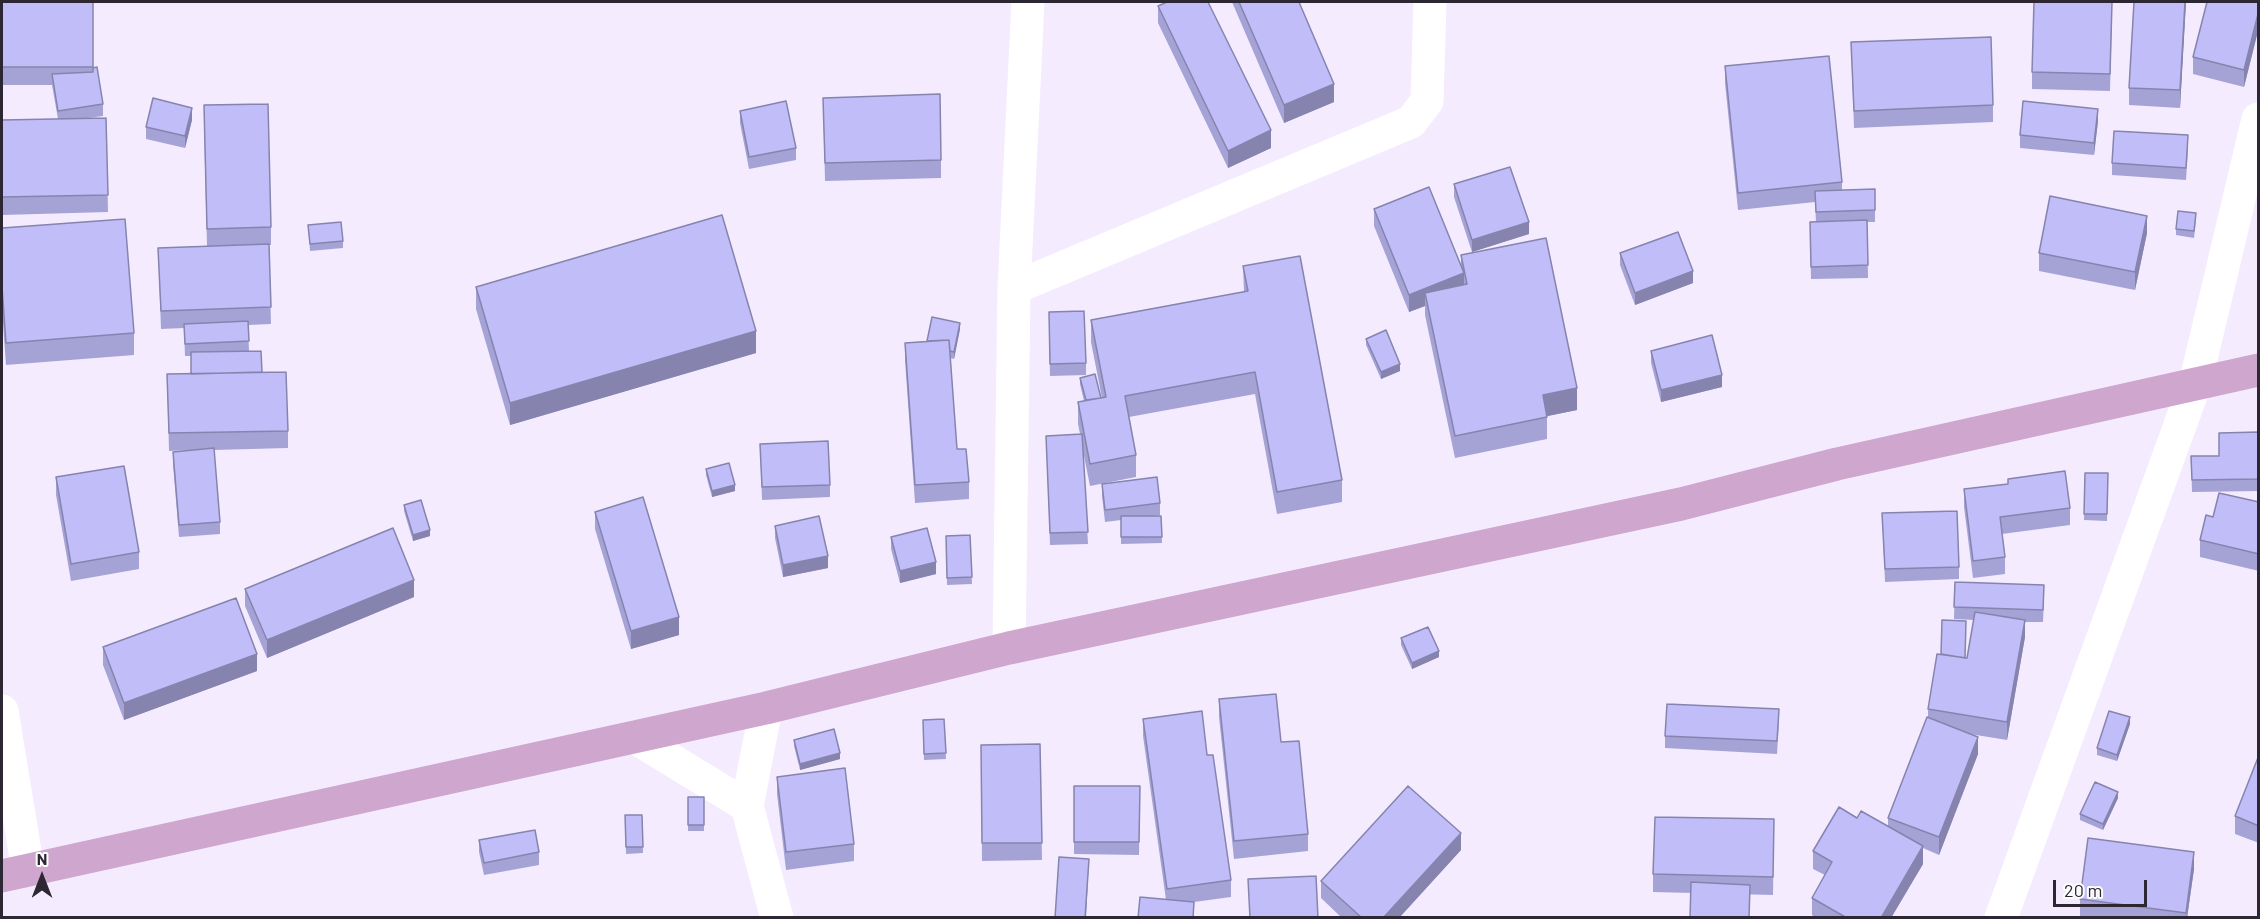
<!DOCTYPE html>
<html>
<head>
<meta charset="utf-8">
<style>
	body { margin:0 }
	#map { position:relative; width:2260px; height:919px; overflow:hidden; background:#f4ecfe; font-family:Barlow,sans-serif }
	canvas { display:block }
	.frame { position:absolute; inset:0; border:3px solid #2c2732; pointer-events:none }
	.north { position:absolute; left:12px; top:847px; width:60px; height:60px; -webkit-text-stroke:4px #fdfdfd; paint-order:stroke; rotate:0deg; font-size:16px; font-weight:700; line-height:24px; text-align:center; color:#2c2732 }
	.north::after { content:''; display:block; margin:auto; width:21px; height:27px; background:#2c2732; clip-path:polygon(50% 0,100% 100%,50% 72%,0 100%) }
	.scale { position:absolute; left:2053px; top:880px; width:94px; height:27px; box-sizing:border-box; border:3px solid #2c2732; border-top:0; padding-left:8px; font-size:18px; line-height:21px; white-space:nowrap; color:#2c2732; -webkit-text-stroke:4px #fdfdfd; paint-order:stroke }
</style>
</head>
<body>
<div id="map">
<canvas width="2260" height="919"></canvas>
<div class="frame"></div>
<div class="north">N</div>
<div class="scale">20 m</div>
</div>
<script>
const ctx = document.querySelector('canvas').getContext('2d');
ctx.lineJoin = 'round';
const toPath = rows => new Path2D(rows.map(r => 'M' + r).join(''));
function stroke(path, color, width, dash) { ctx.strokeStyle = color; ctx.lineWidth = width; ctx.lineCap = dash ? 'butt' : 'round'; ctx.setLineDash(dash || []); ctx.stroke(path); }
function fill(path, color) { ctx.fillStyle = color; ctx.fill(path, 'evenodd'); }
const minor = toPath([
	[1014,288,1411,122,1427,101,1430,2],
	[1009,648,1014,288,1028,2],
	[2,711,28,870],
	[634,737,747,806,777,918],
	[747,806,766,708],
	[2001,918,2195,384,2258,119]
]);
const major = toPath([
	[2,876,766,708,1009,648,1681,504,1837,464,2258,370]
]);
const wall = toPath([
	[2,2,93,68,103,104,103,116,88,118,106,118,108,212,2,215,2,120,58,119,52,85,2,85],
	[1232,2,1299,2,1334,102,1284,123],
	[2134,2,2186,2,2180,108,2129,105,2129,88],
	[2259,2,2259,27,2244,87,2193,74,2193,57],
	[1158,6,1271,148,1228,168,1158,23],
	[2112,16,2110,91,2032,89,2032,72],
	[1851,42,1993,105,1993,122,1854,128],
	[1725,66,1842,182,1842,190,1875,189,1875,222,1867,222,1868,278,1811,279,1810,222,1816,222,1815,202,1738,210,1725,83],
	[823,98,941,160,941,178,825,181],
	[740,111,796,148,796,160,749,169,740,123],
	[192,120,185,148,146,139,146,127],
	[2098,121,2094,155,2020,148,2020,135],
	[204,123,271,227,271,245,269,245,271,324,248,325,249,351,262,372,288,431,288,448,214,450,220,522,220,534,179,537,173,464,173,452,193,450,169,451,167,374,191,374,191,356,185,356,184,328,161,329,158,248,207,246],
	[2188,148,2186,180,2112,175,2112,163],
	[1454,184,1529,234,1472,252,1454,197],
	[1374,209,1461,266,1461,255,1577,410,1547,416,1547,439,1455,458,1425,315,1425,306,1409,312,1374,226],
	[2196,220,2194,238,2176,235,2176,229],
	[308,225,343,241,343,248,310,251],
	[2,228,134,333,134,355,6,365,2,309],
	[2147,233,2135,290,2039,271,2039,253],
	[1620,253,1693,283,1635,305,1620,265],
	[1243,266,1342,480,1342,502,1277,514,1255,394,1129,417,1136,455,1136,477,1090,486,1083,451,1088,544,1050,545,1046,436,1080,434,1078,424,1078,402,1084,401,1080,384,1080,378,1101,398,1102,398,1091,342,1091,320,1244,292],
	[476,287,756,353,510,425,476,309],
	[1049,324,1086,363,1086,375,1050,376],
	[960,329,954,359,950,358,957,449,969,482,969,499,915,503,905,360,905,343,927,341],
	[1366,339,1400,371,1381,379,1366,345],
	[1651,351,1722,387,1661,402,1651,363],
	[2259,432,2259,491,2192,492,2191,456,2219,456],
	[760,444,830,485,830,497,762,500],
	[706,469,735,491,712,497,706,475],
	[2085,473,2108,473,2107,521,2084,520],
	[56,477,139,552,139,569,71,581,56,495],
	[2008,479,2070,508,2070,525,2002,534,2005,557,2005,574,1973,578,1964,507,1964,489,2008,484],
	[1102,484,1160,503,1160,515,1155,516,1161,516,1162,543,1121,544,1121,520,1105,522,1102,496],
	[2259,502,2259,571,2200,557,2200,540,2213,517],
	[404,505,430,536,413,541,404,511],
	[595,512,679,635,631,649,595,529],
	[1882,513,1959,567,1959,579,1885,582],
	[775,526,828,568,783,577,775,538],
	[970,535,972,584,947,585,946,536],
	[891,537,936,574,900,583,891,549],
	[1955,582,2044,597,2043,622,2025,622,2025,637,2007,740,1970,734,1978,754,1939,855,1923,848,1923,864,1891,918,1816,918,1812,915,1812,898,1825,875,1813,869,1813,851,1888,826,1888,818,1928,718,1928,709,1965,658,1967,658,1974,620,1954,619],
	[245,589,414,597,267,658,245,606],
	[1401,638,1439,657,1412,669,1401,645],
	[103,647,257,671,124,720,103,665],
	[1219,699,1281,742,1308,834,1308,851,1234,859,1219,717],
	[944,719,946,759,924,760,923,720],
	[1143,719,1207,755,1231,880,1231,897,1194,902,1194,918,1166,900,1143,736],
	[1779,721,1777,754,1665,748,1665,736],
	[2130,724,2117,761,2097,755,2097,748],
	[794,740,840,759,800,770,794,746],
	[1040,744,1042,860,982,861,981,745],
	[2259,755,2259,843,2235,834,2235,816],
	[777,777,854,844,854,861,786,870,777,794],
	[1074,786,1140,786,1139,855,1074,854],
	[688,797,704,797,704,831,688,831],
	[2118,798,2103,830,2080,820,2080,814],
	[625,815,642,815,643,853,626,854],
	[1774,819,1773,895,1653,892,1653,874],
	[479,840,539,852,539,865,484,875,479,852],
	[1461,850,1399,918,1342,918,1321,898,1321,881],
	[2194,869,2187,918,2090,918,2080,916,2080,899]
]);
const shadedWall = toPath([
	[2185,2,2186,2,2180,108,2180,90],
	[2259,10,2259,27,2244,87,2244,70],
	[1334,84,1334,102,1284,123,1284,105],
	[192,108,192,120,185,148,185,136],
	[2098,109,2098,121,2094,155,2094,143],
	[1271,130,1271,148,1228,168,1228,151],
	[2147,216,2147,233,2135,290,2135,272],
	[1529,222,1529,234,1472,252,1472,240],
	[1693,271,1693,283,1635,305,1635,293],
	[1464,273,1464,290,1425,293,1425,306,1409,312,1409,295],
	[960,323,960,329,954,359,954,352],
	[756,331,756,353,510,425,510,403],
	[1400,364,1400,371,1381,379,1381,372],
	[1722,375,1722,387,1661,402,1661,390],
	[1577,388,1577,410,1543,417,1543,395],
	[735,485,735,491,712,497,712,491],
	[430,530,430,536,413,541,413,535],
	[828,556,828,568,783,577,783,565],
	[936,562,936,574,900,583,900,571],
	[414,580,414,597,267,658,267,640],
	[679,617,679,635,631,649,631,631],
	[2025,620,2025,637,2007,740,2007,722],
	[1439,651,1439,657,1412,669,1412,663],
	[257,654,257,671,124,720,124,703],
	[2130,717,2130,724,2117,761,2117,755],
	[1978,737,1978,754,1939,855,1939,837],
	[840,753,840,759,800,770,800,764],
	[2118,792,2118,798,2103,830,2103,824],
	[1461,833,1461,850,1399,918,1383,918],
	[1923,846,1923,864,1891,918,1881,918],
	[2194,852,2194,869,2187,918,2186,918],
	[1089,859,1086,918,1085,918]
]);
const building = toPath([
	[2,2,93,2,93,67,2,67,2,2],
	[1167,2,1208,2,1271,130,1228,151,1158,6,1167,2],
	[1239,2,1299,2,1334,84,1284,105,1239,2],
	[2034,2,2112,2,2110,74,2032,72,2034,2],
	[2134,2,2185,2,2180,90,2129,88,2134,2],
	[2207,2,2259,2,2259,10,2244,70,2193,57,2207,2],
	[1991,37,1993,105,1854,111,1851,42,1991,37],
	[1829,56,1842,182,1738,193,1725,66,1829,56],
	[97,67,103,104,58,111,52,74,93,72,93,68,97,67],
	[940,94,941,160,825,163,823,98,940,94],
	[153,98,192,108,185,136,146,127,153,98],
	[786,101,796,148,749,157,740,111,786,101],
	[2023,101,2098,109,2094,143,2020,135,2023,101],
	[268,104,271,227,207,229,204,105,268,104],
	[106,118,108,195,2,197,2,120,106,118],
	[2114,131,2188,135,2186,168,2112,163,2114,131],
	[1510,167,1529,222,1472,240,1454,184,1510,167],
	[1429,187,1464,273,1409,295,1374,209,1429,187],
	[1875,189,1875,210,1816,212,1815,191,1875,189],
	[2050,196,2147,216,2135,272,2039,253,2050,196],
	[2178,211,2196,213,2194,231,2176,229,2178,211],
	[722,215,756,331,510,403,476,287,722,215],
	[125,219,134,333,6,343,2,287,2,228,125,219],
	[1867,220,1868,265,1811,267,1810,222,1867,220],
	[341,222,343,241,310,244,308,225,341,222],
	[1678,232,1693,271,1635,293,1620,253,1678,232],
	[1546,238,1577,388,1543,395,1547,417,1455,436,1425,293,1467,284,1461,255,1546,238],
	[269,244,271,307,161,311,158,248,269,244],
	[1300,256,1342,480,1277,492,1255,372,1125,396,1136,455,1090,464,1078,402,1106,397,1091,320,1248,291,1243,266,1300,256],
	[1084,311,1086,363,1050,364,1049,312,1084,311],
	[932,317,960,323,954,352,950,351,949,340,927,341,932,317],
	[248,321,249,341,185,344,184,324,248,321],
	[1386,330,1400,364,1381,372,1366,339,1386,330],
	[1712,335,1722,375,1661,390,1651,351,1712,335],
	[949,340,957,449,966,449,969,482,915,485,905,343,949,340],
	[261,351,262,372,191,374,191,352,261,351],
	[286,372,288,431,169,433,167,374,286,372],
	[1095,374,1101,398,1086,400,1080,378,1095,374],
	[2259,432,2259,479,2192,480,2191,456,2219,456,2219,433,2259,432],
	[1082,434,1088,532,1050,533,1046,436,1082,434],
	[828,441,830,485,762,487,760,444,828,441],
	[214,448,220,522,179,525,173,452,214,448],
	[729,463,735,485,712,491,706,469,729,463],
	[124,466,139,552,71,564,56,477,124,466],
	[2065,471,2070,508,2000,517,2005,557,1973,561,1964,489,2008,484,2008,479,2065,471],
	[2085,473,2108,473,2107,514,2084,514,2085,473],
	[1157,477,1160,503,1105,510,1102,484,1157,477],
	[2219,493,2259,502,2259,554,2200,540,2206,515,2213,517,2219,493],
	[643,497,679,617,631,631,595,512,643,497],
	[421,500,430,530,413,535,404,505,421,500],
	[1957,511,1959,567,1885,569,1882,513,1957,511],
	[819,516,828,556,783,565,775,526,819,516],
	[1121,516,1161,516,1162,537,1121,537,1121,516],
	[393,528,414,580,267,640,245,589,393,528],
	[927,528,936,562,900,571,891,537,927,528],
	[970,535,972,577,947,578,946,536,970,535],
	[1955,582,2044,585,2043,610,1954,607,1955,582],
	[236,598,257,654,124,703,103,647,236,598],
	[1975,612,2025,620,2007,722,1928,709,1937,654,1967,658,1975,612],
	[1942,620,1966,621,1965,658,1941,654,1942,620],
	[1428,627,1439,651,1412,663,1401,638,1428,627],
	[1276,694,1281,742,1299,741,1308,834,1234,841,1219,699,1276,694],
	[1667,704,1779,709,1777,741,1665,736,1667,704],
	[1202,711,1207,755,1213,755,1231,880,1167,889,1143,719,1202,711],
	[2109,711,2130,717,2117,755,2097,748,2109,711],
	[1927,717,1978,737,1939,837,1888,818,1927,717],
	[944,719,946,753,924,754,923,720,944,719],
	[834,729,840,753,800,764,794,740,834,729],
	[1040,744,1042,843,982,843,981,745,1040,744],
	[2259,755,2259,826,2235,816,2259,755],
	[845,768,854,844,786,852,777,777,845,768],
	[2095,782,2118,792,2103,824,2080,814,2095,782],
	[1074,786,1140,786,1139,842,1074,842,1074,786],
	[1408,786,1461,833,1383,918,1362,918,1321,881,1408,786],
	[688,797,704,797,704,825,688,825,688,797],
	[1839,807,1857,818,1861,811,1923,846,1881,918,1847,918,1812,898,1832,862,1813,851,1839,807],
	[625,815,642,815,643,847,626,847,625,815],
	[1655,817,1774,819,1773,877,1653,874,1655,817],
	[535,830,539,852,484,863,479,840,535,830],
	[2088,838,2194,852,2186,913,2080,899,2088,838],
	[1059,857,1089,859,1085,918,1055,918,1059,857],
	[1316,876,1318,918,1250,918,1248,879,1316,876],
	[1691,882,1750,885,1749,918,1690,918,1691,882],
	[1140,897,1194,902,1193,918,1138,918,1140,897]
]);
stroke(minor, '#fff', 33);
stroke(major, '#cea6ce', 33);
fill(wall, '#a5a3d6');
fill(shadedWall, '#8684ae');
fill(building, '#c0bdf9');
stroke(building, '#8684ae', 1.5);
</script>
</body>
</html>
